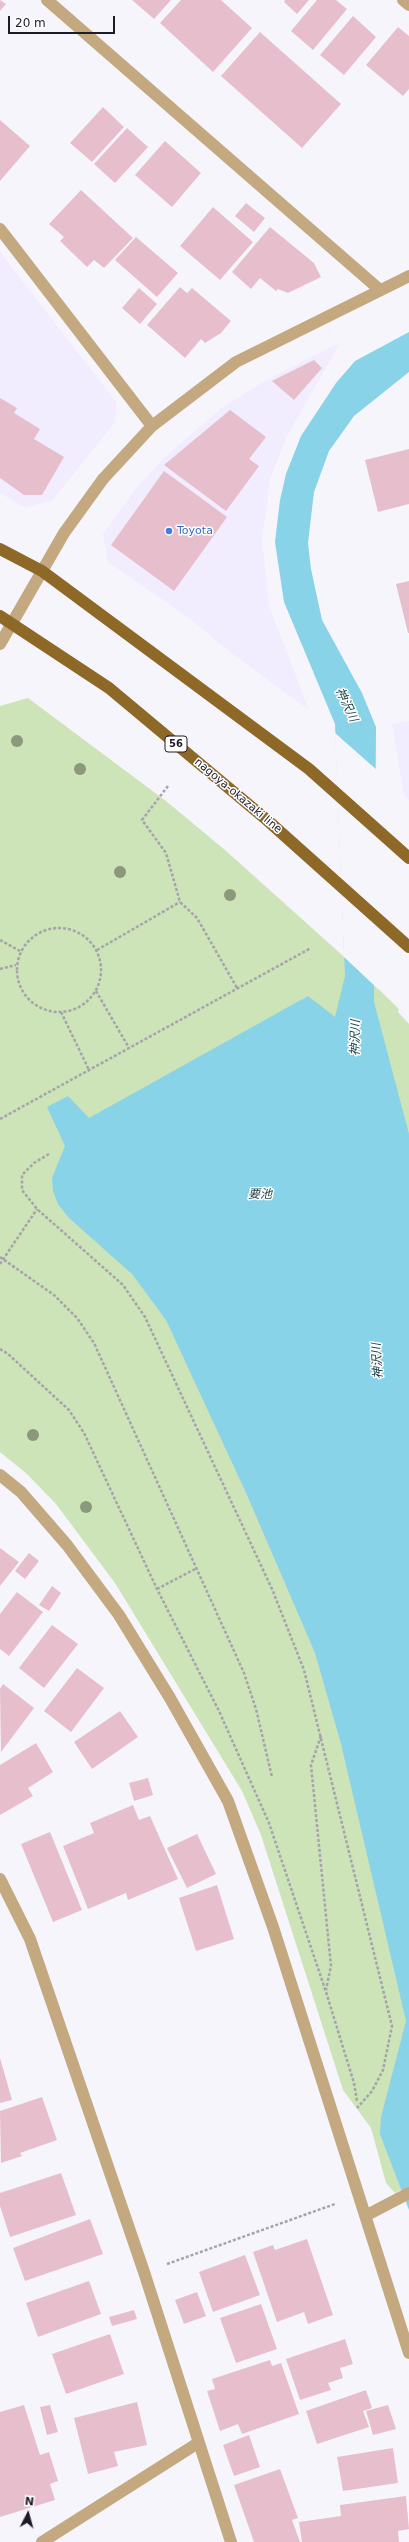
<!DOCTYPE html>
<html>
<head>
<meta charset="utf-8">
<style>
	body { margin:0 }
	#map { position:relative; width:409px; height:2542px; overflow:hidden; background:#f7f5fc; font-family:"DejaVu Sans",sans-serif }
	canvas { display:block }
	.north { position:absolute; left:8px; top:2494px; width:40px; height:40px; -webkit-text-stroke:3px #fff; paint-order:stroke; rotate:6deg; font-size:11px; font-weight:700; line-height:16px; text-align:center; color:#1e1a26 }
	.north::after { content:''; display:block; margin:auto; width:14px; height:18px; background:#1e1a26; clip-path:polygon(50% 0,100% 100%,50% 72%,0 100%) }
	.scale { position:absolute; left:8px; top:16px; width:107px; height:18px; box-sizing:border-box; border:2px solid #1e1a26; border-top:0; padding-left:5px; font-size:12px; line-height:14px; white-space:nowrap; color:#1e1a26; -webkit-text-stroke:3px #fff; paint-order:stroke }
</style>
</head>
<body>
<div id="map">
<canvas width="409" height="2542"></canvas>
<div class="north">N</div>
<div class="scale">20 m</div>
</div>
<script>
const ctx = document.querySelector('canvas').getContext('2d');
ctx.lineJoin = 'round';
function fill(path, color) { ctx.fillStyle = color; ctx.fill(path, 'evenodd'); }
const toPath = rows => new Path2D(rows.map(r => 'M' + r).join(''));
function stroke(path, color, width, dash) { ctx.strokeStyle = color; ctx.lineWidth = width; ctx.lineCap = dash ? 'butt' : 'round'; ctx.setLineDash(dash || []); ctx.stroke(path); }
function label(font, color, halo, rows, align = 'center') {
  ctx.font = font + ' "DejaVu Sans","Noto Sans JP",sans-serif'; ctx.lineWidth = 3; ctx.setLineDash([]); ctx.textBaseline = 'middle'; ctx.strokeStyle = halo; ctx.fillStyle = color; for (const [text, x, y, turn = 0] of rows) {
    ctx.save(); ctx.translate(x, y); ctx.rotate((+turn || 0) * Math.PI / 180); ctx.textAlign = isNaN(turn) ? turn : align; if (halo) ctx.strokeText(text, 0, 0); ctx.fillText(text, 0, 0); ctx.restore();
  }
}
const built = toPath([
	[0,252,117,403,115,422,52,501,24,507,0,493],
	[334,345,339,345,286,438,270,479,262,540,269,606,309,710,230,652,189,618,108,562,103,534,137,487,169,453,223,407,263,382],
	[409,721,409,800,404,795,392,724]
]);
const green = toPath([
	[28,698,166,801,225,850,361,972,399,1009,398,1012,409,1024,409,2185,395,2193,386,2183,371,2128,343,2090,261,1835,242,1791,115,1583,56,1504,27,1474,0,1452,0,706]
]);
const water = toPath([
	[409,332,409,372,354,416,329,451,314,492,308,543,311,569,322,620,362,693,376,727,374,1002,409,1134,409,2210,380,2134,381,2117,406,2021,341,1744,315,1653,247,1495,166,1320,132,1274,68,1217,58,1204,53,1191,52,1178,65,1146,47,1107,68,1096,89,1118,308,996,335,1017,345,976,335,724,284,602,275,542,280,500,286,474,301,436,336,383,355,361]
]);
const pier = toPath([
	[335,733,378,771,378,989,344,957]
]);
const building = toPath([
	[0,0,6,4,0,11],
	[132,0,171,0,154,19],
	[181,0,221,0,252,28,213,72,160,23],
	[285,0,309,0,297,14,284,2],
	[317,0,336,0,347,9,313,50,291,31],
	[353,16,376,37,344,75,320,55],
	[398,27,409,36,409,89,403,96,366,65],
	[260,32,341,104,302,148,221,76],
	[103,107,124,127,92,162,70,143],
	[0,120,30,146,0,181],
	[127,128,148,147,115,183,94,164],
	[165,141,201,173,172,207,135,175],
	[81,190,133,238,104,268,94,260,87,267,60,241,64,237,49,224],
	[246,203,265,218,254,232,235,216],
	[213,207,253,242,220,280,180,246],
	[270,227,314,263,321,277,288,293,278,289,276,291,260,278,251,289,232,272],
	[136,237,178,273,157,297,115,260],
	[180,287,187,293,192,288,231,321,221,333,205,343,201,339,185,358,147,325],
	[139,288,157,304,140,324,122,308],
	[314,360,322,368,294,400,272,381],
	[0,398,17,408,14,413,40,429,34,439,64,457,42,495,24,495,0,478],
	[230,410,266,437,249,459,259,466,226,511,164,465],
	[409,449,409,504,378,512,365,460],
	[164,471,227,517,174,591,111,545],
	[409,581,409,633,408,633,396,584],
	[0,1548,19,1562,0,1586],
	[29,1553,39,1561,25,1579,15,1571],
	[52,1586,61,1593,49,1611,39,1605],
	[17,1592,43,1612,9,1656,0,1649,0,1614],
	[52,1625,78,1644,44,1688,19,1668],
	[77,1668,104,1688,71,1732,44,1711],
	[3,1684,34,1708,1,1752,0,1689],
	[120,1711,138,1737,92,1769,74,1742],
	[36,1743,53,1772,28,1788,33,1796,0,1815,0,1765],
	[148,1778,153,1795,134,1801,129,1783],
	[133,1805,139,1820,150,1816,178,1879,128,1900,126,1893,88,1909,63,1846,94,1833,90,1823],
	[50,1832,82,1910,53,1922,21,1844],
	[197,1834,216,1874,187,1888,167,1848],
	[217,1885,234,1939,196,1951,179,1898],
	[0,2058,12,2100,0,2103],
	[42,2097,57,2140,20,2153,22,2156,1,2163,0,2111],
	[61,2173,76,2215,10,2237,0,2206,0,2193],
	[90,2219,103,2254,25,2281,13,2248],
	[307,2239,333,2315,308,2324,304,2312,277,2322,253,2252,273,2245,275,2250],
	[245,2255,260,2295,213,2312,199,2272],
	[89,2281,101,2314,38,2337,26,2303],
	[197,2292,206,2316,184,2324,175,2300],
	[261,2304,277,2349,236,2363,220,2318],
	[134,2310,137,2319,112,2326,109,2317],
	[110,2334,124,2374,66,2394,52,2354],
	[345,2339,353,2364,340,2368,343,2378,328,2383,331,2390,300,2400,286,2359],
	[270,2360,272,2366,281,2363,299,2414,242,2434,238,2424,220,2431,207,2391,215,2389,212,2379],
	[366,2390,372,2408,363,2411,369,2427,317,2444,306,2411],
	[137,2402,147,2445,114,2452,118,2466,88,2474,74,2418],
	[24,2405,40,2455,49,2452,58,2481,50,2484,55,2500,0,2517,0,2412],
	[50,2405,58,2432,47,2435,40,2407],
	[388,2405,396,2429,373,2435,366,2411],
	[249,2435,260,2467,234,2476,223,2445],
	[393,2448,398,2483,343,2491,337,2457],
	[280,2469,298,2518,292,2520,300,2542,254,2542,234,2485],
	[406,2496,409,2529,398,2531,399,2542,302,2542,299,2522,341,2516,340,2505]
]);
const path = toPath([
	[168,786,142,820,166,853,180,902,197,918,237,988],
	'17 970a42 42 0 1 1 84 0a42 42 0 1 1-84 0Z',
	[0,940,20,951],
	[97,950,180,902],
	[0,969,16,965],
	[96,991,129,1048],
	[61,1012,89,1070],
	[0,1119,311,948],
	[49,1154,34,1163,22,1175,22,1190,37,1209,123,1285,145,1317,272,1589,304,1670,392,2026,383,2070,372,2091,357,2108],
	[0,1257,54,1295,77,1318,94,1343,244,1673,256,1709,272,1777],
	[0,1264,37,1209],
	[0,1349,8,1354,69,1410,84,1433,157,1589,219,1711,269,1823,326,1992,354,2083,357,2101],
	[157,1589,197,1568],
	[321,1736,311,1765,331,1966,326,1990],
	[167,2264,335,2204]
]);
const minor = toPath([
	[47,0,380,290],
	[403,0,409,5],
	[0,229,152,426],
	[0,644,64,533,103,479,152,426,236,362,409,276],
	[0,1475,21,1492,67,1545,119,1615,170,1698,228,1801,273,1927,409,2353],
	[0,1879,30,1939,144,2272,231,2542],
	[367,2215,409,2193],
	[42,2542,198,2443]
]);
const major = toPath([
	[0,549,42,571,309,769,409,858],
	[0,616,109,688,267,820,409,947]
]);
const trees = [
	[17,741],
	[80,769],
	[120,872],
	[230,895],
	[33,1435],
	[86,1507]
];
const markers = [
	[169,531,4,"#3f7fe0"]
];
const shields = [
	[176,744,22]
];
const shieldNames = [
	["56",176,744]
];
const shopNames = [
	["Toyota",177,531]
];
const streetNames = [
	["nagoya-okazaki line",238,796,40]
];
const waterNames = [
	["神沢川",346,705,65],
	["神沢川",356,1038,-89],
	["要池",260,1195],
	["神沢川",378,1361,-94]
];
fill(built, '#f1ecfe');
fill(green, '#cde3b8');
fill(water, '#88d3e8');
fill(pier, '#f7f5fc');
fill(building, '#e7bfcc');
stroke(path, '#a6a3ac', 2.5, [3, 2]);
stroke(minor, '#c3a880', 12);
stroke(major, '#8e6826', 12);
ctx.fillStyle = '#8b987b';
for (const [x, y] of trees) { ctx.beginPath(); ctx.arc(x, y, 6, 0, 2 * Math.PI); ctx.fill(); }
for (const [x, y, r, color] of markers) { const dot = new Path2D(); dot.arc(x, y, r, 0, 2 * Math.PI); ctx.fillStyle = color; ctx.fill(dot); stroke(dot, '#fff', 1.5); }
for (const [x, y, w] of shields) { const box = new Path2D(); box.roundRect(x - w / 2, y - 8, w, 16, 3); ctx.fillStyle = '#fff'; ctx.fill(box); stroke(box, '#1e1a26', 1); }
label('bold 10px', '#1e1a26', null, shieldNames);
label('11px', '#366cbe', '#fff', shopNames, 'left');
label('11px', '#1e1a26', '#fff', streetNames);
label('italic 12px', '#193d46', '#fff', waterNames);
</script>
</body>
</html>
